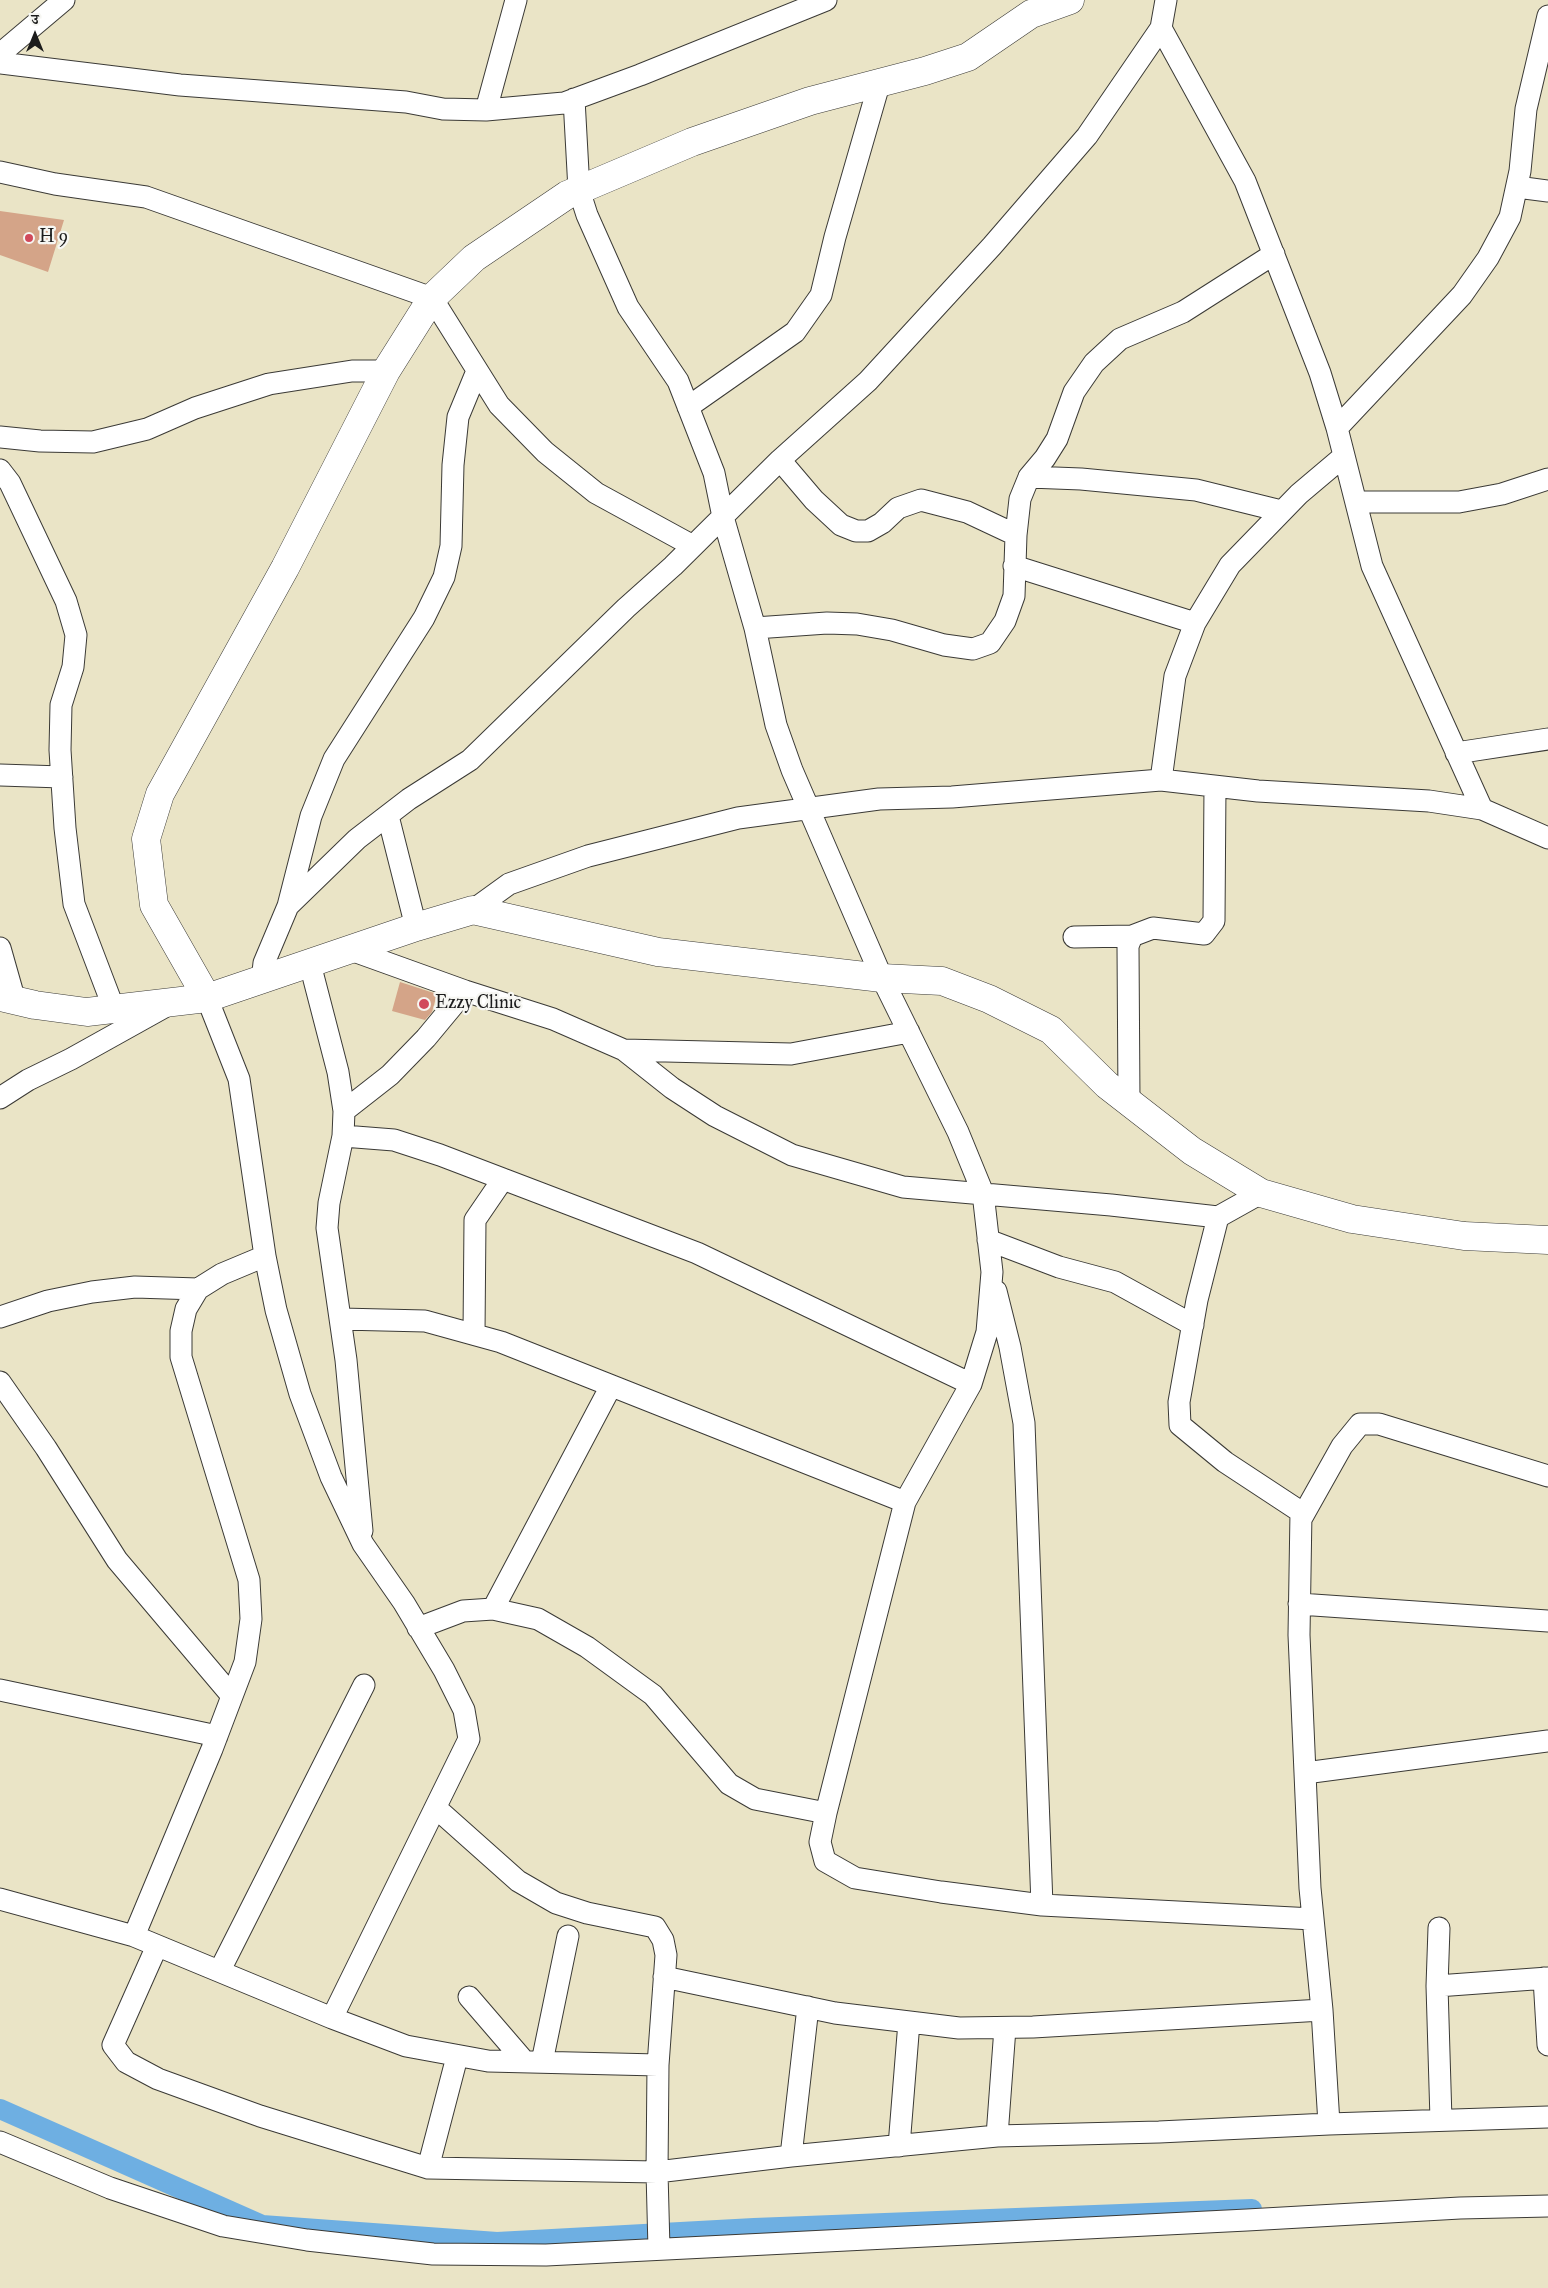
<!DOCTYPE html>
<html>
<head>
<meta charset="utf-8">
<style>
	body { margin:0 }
	#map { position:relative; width:1548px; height:2288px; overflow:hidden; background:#eae4c6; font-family:"IM FELL Great Primer","Noto Serif Devanagari",serif }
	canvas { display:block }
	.north { position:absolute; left:10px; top:10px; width:50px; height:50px; -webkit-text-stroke:4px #f6f6f2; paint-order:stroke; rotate:0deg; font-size:14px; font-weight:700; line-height:20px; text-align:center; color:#1c1c1c }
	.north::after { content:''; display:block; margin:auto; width:18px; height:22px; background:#1c1c1c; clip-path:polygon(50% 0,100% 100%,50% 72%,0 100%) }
</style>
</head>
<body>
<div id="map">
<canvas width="1548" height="2288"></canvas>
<div class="north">उ</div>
</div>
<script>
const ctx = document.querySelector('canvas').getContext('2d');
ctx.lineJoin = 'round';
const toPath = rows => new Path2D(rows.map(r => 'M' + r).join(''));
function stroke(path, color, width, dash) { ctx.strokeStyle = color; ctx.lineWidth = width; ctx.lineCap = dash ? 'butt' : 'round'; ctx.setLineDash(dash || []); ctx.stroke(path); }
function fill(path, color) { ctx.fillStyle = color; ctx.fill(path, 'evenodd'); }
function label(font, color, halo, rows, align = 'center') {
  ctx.font = font + ' "IM FELL Great Primer",serif'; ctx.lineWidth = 4.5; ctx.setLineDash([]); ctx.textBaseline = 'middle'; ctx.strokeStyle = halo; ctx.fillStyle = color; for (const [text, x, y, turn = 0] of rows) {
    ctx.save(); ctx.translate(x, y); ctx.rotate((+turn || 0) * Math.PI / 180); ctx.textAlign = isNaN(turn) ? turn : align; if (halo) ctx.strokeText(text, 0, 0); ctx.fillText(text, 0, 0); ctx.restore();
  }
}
const canal = toPath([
	[0,2109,262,2225,497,2242,754,2228,1252,2209]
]);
const building = toPath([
	[0,211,64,220,48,272,0,255],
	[400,982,437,994,432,1012,425,1020,392,1011]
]);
const street = toPath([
	[1161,28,1245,181,1320,373,1337,428,1372,566,1482,809],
	[0,54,64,0],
	[0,63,180,85,406,102,443,109,486,110,564,103,640,75,826,0],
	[574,99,579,190,587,215,628,307,678,381,714,473,723,517,755,628,776,725,792,770,882,978,958,1132,983,1193,992,1272,987,1332,971,1384,905,1502,826,1813,820,1842,825,1861,855,1878,941,1892,1042,1905,1313,1919],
	[486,110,516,0],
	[0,172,55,184,146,197,432,298,499,405,545,452,596,493,693,546],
	[1517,187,1548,191],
	[688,407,795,332,821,295,835,237,880,81],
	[1337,428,1462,295,1488,258,1510,217,1520,171,1526,109,1548,16],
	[0,437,40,441,93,442,147,429,195,408,269,384,352,371,386,371],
	[780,460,814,500,841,525,856,531,868,531,882,523,898,508,921,500,967,512,1016,535],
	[0,470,10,483,66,601,76,635,73,667,61,705,60,750,65,828,74,904,114,1009],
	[1029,477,1081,479,1196,490,1281,511],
	[1356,502,1459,502,1502,494,1548,479],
	[1014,566,1195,623],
	[755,628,827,623,857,624,892,630,944,645,973,649,990,643,1005,621,1014,596,1016,535,1020,499,1029,477,1045,458,1057,439,1074,392,1094,363,1120,339,1183,312,1274,254],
	[1456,753,1548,739],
	[0,775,62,777],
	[1161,780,1175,676,1195,623,1230,565,1299,494,1344,456],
	[388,816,416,927],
	[288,906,311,816,334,759,424,618,444,577,451,546,453,465,458,417,477,371],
	[473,910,509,884,588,856,738,818,879,799,952,797,1161,780,1258,791,1429,801,1482,809,1548,838],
	[1074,937,1132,936],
	[0,948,15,1001],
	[351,950,465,991,553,1019,624,1050,672,1088,715,1116,792,1155,903,1187,1111,1205,1218,1217],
	[310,964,338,1072,344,1111,343,1136,329,1203,327,1228,346,1360,362,1531],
	[262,981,264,963,288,906,357,839,409,799,470,760,626,608,673,566,780,460,868,381,992,246,1087,136,1161,28,1166,0],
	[207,998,239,1079,265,1256,276,1310,300,1394,331,1477,363,1544,404,1603,444,1670,464,1710,469,1739,332,2018],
	[624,1050,791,1054,909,1032],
	[0,1098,28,1080,71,1059,168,1005],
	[1129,1102,1128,946,1132,936,1153,928,1204,934,1214,921,1215,786],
	[344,1111,390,1075,426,1038,465,991],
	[343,1136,394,1140,440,1155,697,1253,971,1384],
	[1261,1193,1218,1217,1197,1300,1179,1402,1180,1425,1225,1462,1301,1512,1299,1635,1310,1888,1322,2010,1329,2124],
	[988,1240,1059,1267,1115,1282,1193,1325],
	[996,1291,1010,1347,1024,1423,1042,1905],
	[0,1317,48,1301,92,1292,135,1287,198,1289],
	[341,1319,425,1321,501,1342,905,1502],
	[474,1334,475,1220,503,1179],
	[0,1382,46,1448,117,1560,232,1696],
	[1301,1519,1342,1446,1360,1424,1379,1424,1548,1476],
	[1299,1604,1548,1621],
	[493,1609,611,1386],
	[418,1628,463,1611,493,1609,538,1619,587,1647,653,1695,729,1784,755,1799,826,1813],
	[0,1690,217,1736],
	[1305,1773,1548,1741],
	[436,1808,518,1881,556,1903,587,1913,655,1927,663,1940,666,1955,658,2065,657,2172,659,2249],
	[0,1899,134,1936,332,2018,406,2046,488,2061,658,2065],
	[1439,1928,1437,1986,1441,2120],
	[134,1936,212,1749,245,1662,251,1619,249,1580,181,1357,181,1331,186,1309,198,1289,222,1274,265,1256],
	[157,1946,113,2045,126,2062,158,2079,260,2116,428,2168,657,2172,791,2156,997,2136,1159,2132,1329,2124,1548,2117],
	[220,1970,364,1685],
	[664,1977,835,2013,959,2028,1033,2027,1322,2010],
	[1544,1978,1548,2045],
	[1437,1986,1548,1978],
	[469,1997,525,2062],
	[542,2062,568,1936],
	[997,2136,1005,2028],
	[0,2142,110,2188,223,2226,307,2240,433,2254,546,2255,1247,2220,1460,2208,1548,2206],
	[899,2146,909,2022],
	[791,2156,808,2007],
	[428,2168,457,2057]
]);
const secondary = toPath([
	[0,997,35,1005,87,1012,207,998,416,927,473,910,658,952,882,978,942,981,989,999,1051,1030,1107,1085,1192,1151,1261,1193,1352,1219,1464,1236,1548,1240],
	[207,998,154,905,146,839,160,794,285,568,386,371,432,298,474,258,567,195,692,142,810,101,925,71,968,57,1031,14,1070,0]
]);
const markers = [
	[29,238,5,"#d1495b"],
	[424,1004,6,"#d1495b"]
];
const poiNames = [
	["H 9",39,238],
	["Ezzy Clinic",435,1004]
];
stroke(canal, '#6eafe2', 20);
fill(building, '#d4a488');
stroke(street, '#3b3a36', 23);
stroke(secondary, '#3b3a36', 29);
stroke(street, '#fff', 21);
stroke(secondary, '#fff', 28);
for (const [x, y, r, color] of markers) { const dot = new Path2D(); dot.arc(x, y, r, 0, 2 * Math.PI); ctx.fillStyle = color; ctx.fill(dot); stroke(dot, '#f6f6f2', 2); }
label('18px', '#1c1c1c', '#f6f6f2', poiNames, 'left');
</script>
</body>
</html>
